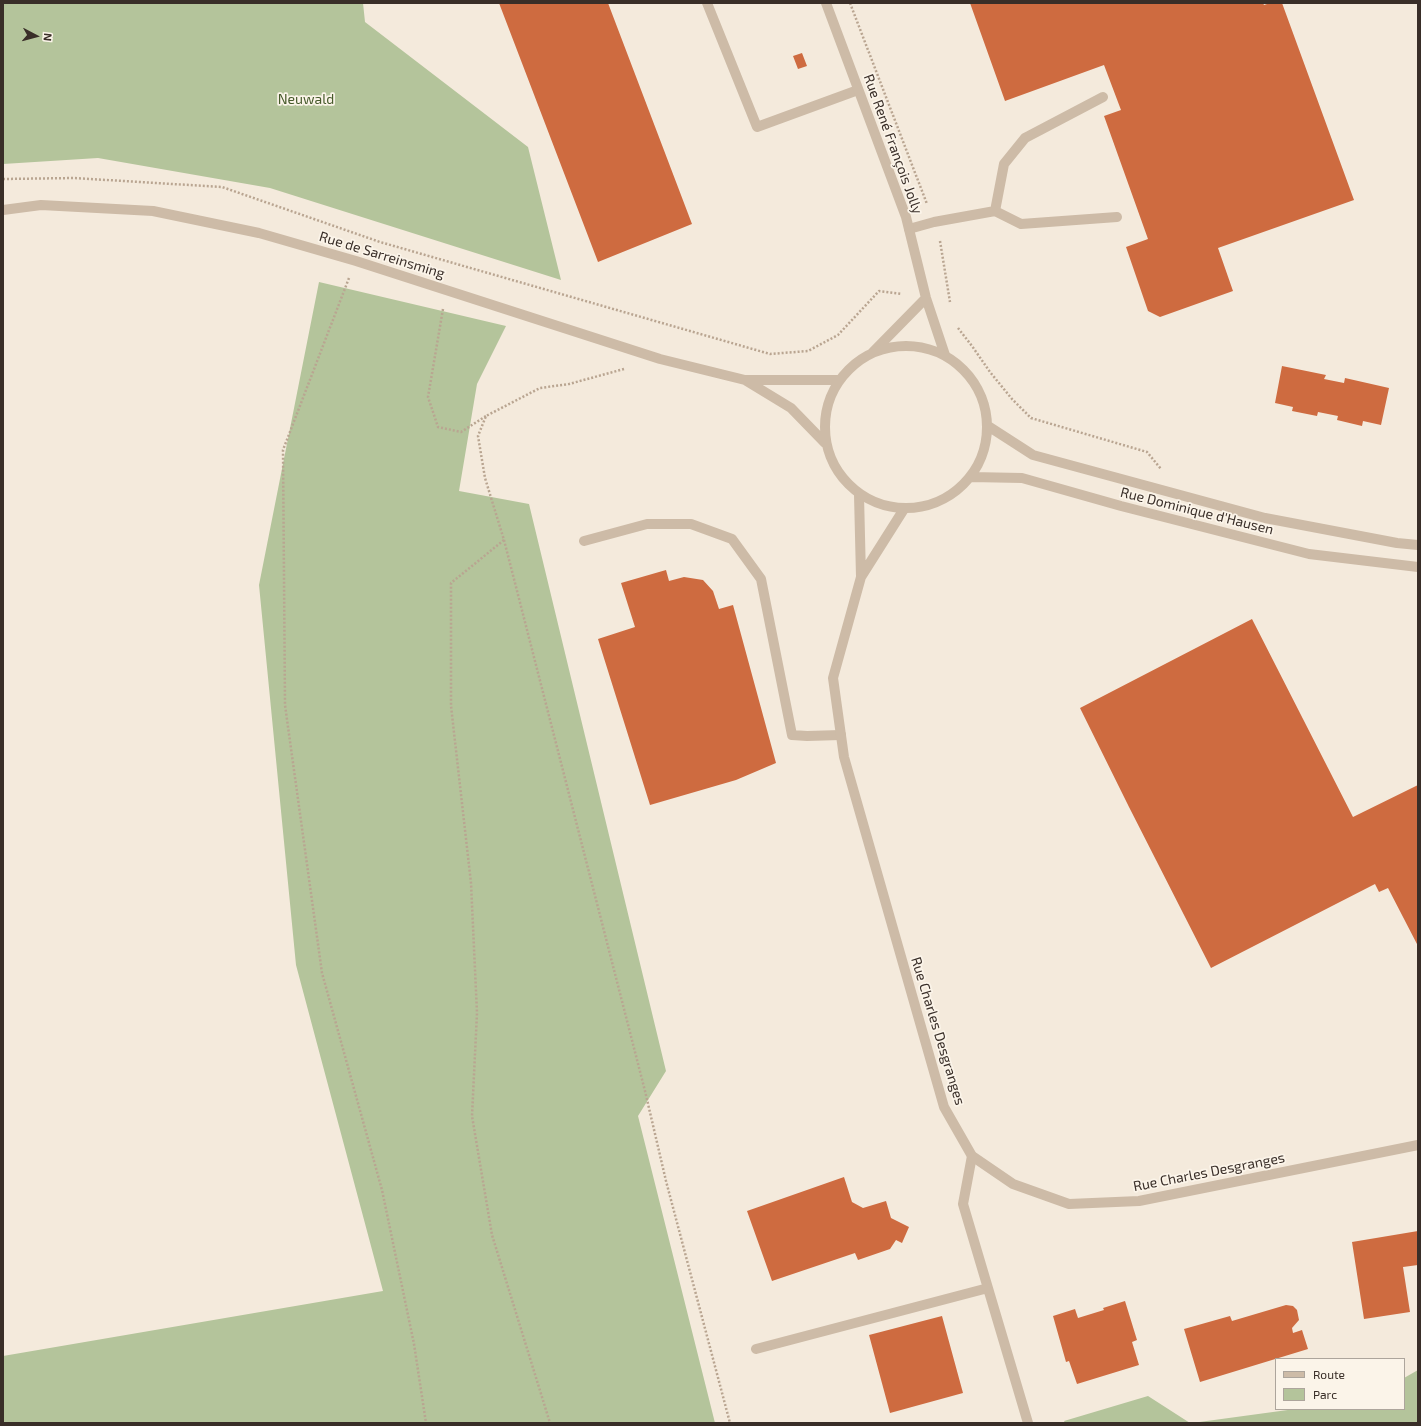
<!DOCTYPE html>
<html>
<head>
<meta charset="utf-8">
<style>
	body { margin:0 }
	#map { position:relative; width:1421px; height:1426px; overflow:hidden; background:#f4eadc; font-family:"Exo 2",sans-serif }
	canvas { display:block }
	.frame { position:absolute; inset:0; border:4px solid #392e28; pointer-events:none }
	.legend { position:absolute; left:1275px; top:1358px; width:130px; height:52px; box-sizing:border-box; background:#fbf4e9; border:1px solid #ada59c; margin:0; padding:5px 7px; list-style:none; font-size:12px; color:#392e28 }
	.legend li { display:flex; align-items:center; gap:8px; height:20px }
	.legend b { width:20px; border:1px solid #ada59c }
	.north { position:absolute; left:16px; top:16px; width:40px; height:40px; -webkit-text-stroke:3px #fbf4e9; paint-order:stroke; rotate:96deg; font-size:11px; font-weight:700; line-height:16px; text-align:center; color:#392e28 }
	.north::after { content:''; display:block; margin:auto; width:14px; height:18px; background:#392e28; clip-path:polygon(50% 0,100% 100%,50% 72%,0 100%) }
</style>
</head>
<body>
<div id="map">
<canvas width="1421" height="1426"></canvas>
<div class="frame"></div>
<ul class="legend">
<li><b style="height:5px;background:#cdbba7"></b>Route</li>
<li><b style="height:11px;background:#b4c49b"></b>Parc</li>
</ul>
<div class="north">N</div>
</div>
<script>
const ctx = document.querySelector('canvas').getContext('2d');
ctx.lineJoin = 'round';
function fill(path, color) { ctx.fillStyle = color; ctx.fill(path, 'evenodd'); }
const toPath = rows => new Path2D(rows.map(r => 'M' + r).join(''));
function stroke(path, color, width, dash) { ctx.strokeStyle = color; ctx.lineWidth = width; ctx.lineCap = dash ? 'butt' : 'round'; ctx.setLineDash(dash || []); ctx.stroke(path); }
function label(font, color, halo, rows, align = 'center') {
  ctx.font = font + ' "Exo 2",sans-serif'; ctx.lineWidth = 3.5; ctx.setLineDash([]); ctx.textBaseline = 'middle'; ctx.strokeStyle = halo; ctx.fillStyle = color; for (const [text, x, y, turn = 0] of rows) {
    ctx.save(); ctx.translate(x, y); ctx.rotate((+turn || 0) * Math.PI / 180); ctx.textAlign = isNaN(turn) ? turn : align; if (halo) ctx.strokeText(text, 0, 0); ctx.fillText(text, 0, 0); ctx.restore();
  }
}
const green = toPath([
	[3,3,363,3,365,22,528,147,561,280,270,188,98,158,3,164],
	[319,282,506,326,477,384,459,491,529,504,666,1071,638,1116,715,1423,3,1423,3,1356,383,1291,296,965,259,585],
	[1418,1370,1418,1423,1192,1423,1295,1409,1404,1409,1404,1378],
	[1148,1396,1190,1423,1065,1423,1064,1421]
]);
const building = toPath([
	[499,3,608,3,692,224,598,262],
	[970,3,1263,3,1264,5,1270,3,1282,3,1354,200,1218,248,1233,291,1160,317,1148,311,1126,247,1148,239,1104,116,1121,110,1104,65,1005,101],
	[802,53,807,66,798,69,793,56],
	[1282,366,1326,375,1324,379,1344,383,1345,378,1389,388,1381,425,1363,421,1362,426,1337,420,1338,416,1318,412,1317,416,1292,411,1293,407,1275,403],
	[666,570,669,581,684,577,703,580,713,591,719,609,733,605,776,763,736,780,650,805,598,639,635,627,621,583],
	[1252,619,1353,817,1418,785,1418,946,1388,888,1379,892,1375,884,1211,968,1129,807,1080,708],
	[844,1177,852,1202,863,1208,886,1201,891,1218,909,1227,902,1243,896,1240,890,1249,858,1260,855,1253,772,1281,747,1211],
	[1418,1231,1418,1265,1403,1267,1410,1312,1364,1319,1352,1242],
	[1125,1301,1137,1340,1132,1342,1139,1365,1077,1384,1069,1361,1066,1362,1053,1316,1075,1309,1078,1318,1104,1310,1103,1308],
	[1286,1305,1293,1306,1297,1310,1299,1320,1292,1328,1293,1333,1302,1330,1308,1349,1200,1382,1184,1329,1230,1316,1232,1321],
	[942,1316,963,1393,890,1413,869,1335]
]);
const path = toPath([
	[850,3,927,204],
	[3,179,74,178,222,187,380,242,770,354,808,351,838,335,879,291,902,294],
	[940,241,950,302],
	[349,278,283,450,285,705,322,973,382,1190,414,1344,426,1423],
	[443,309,428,397,438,427,461,432,486,416],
	[958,328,972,346,990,372,1012,399,1031,418,1147,452,1161,469],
	[624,369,569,384,540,388,486,416,478,436,485,478,504,540,645,1091,666,1181,730,1423],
	[504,540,451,583,451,706,471,883,477,1013,472,1116,492,1235,550,1423]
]);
const service = toPath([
	[707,3,757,127,858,90],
	[995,211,1004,164,1025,138,1103,97],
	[909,229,934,222,995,211,1021,224,1117,217],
	[584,541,647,524,691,524,732,539,761,579,792,735,807,736,841,735],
	[972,1156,963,1204,1028,1423],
	[756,1349,988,1288]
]);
const minor = toPath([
	[826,3,906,217,926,298,945,355],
	[873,352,926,298],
	[859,495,861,577],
	[904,509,861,577,833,678,844,757,944,1107,972,1156,1013,1184,1069,1204,1139,1201,1418,1145]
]);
const tertiary = toPath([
	[3,210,41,205,153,211,259,233,356,261,660,359,745,380,839,380],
	'825 427a81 81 0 1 1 162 0a81 81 0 1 1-162 0Z',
	[745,380,791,408,825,443],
	[988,426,1033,455,1265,518,1397,543,1418,545],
	[971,477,1022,478,1121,506,1309,554,1418,567]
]);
const parkNames = [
	["Neuwald",306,99]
];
const streetNames = [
	["Rue René François Jolly",893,144,70],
	["Rue de Sarreinsming",382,255,17],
	["Rue Dominique d'Hausen",1197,511,14],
	["Rue Charles Desgranges",938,1031,73],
	["Rue Charles Desgranges",1209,1172,-11]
];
fill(green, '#b4c49b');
fill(building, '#ce6b40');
stroke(path, '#b9a591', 2.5, [2, 2]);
stroke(service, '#cdbba7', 10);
stroke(minor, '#cdbba7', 10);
stroke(tertiary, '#cdbba7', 10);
label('14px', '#45592a', '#fbf4e9', parkNames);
label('14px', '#392e28', '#fbf4e9', streetNames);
</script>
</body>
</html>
